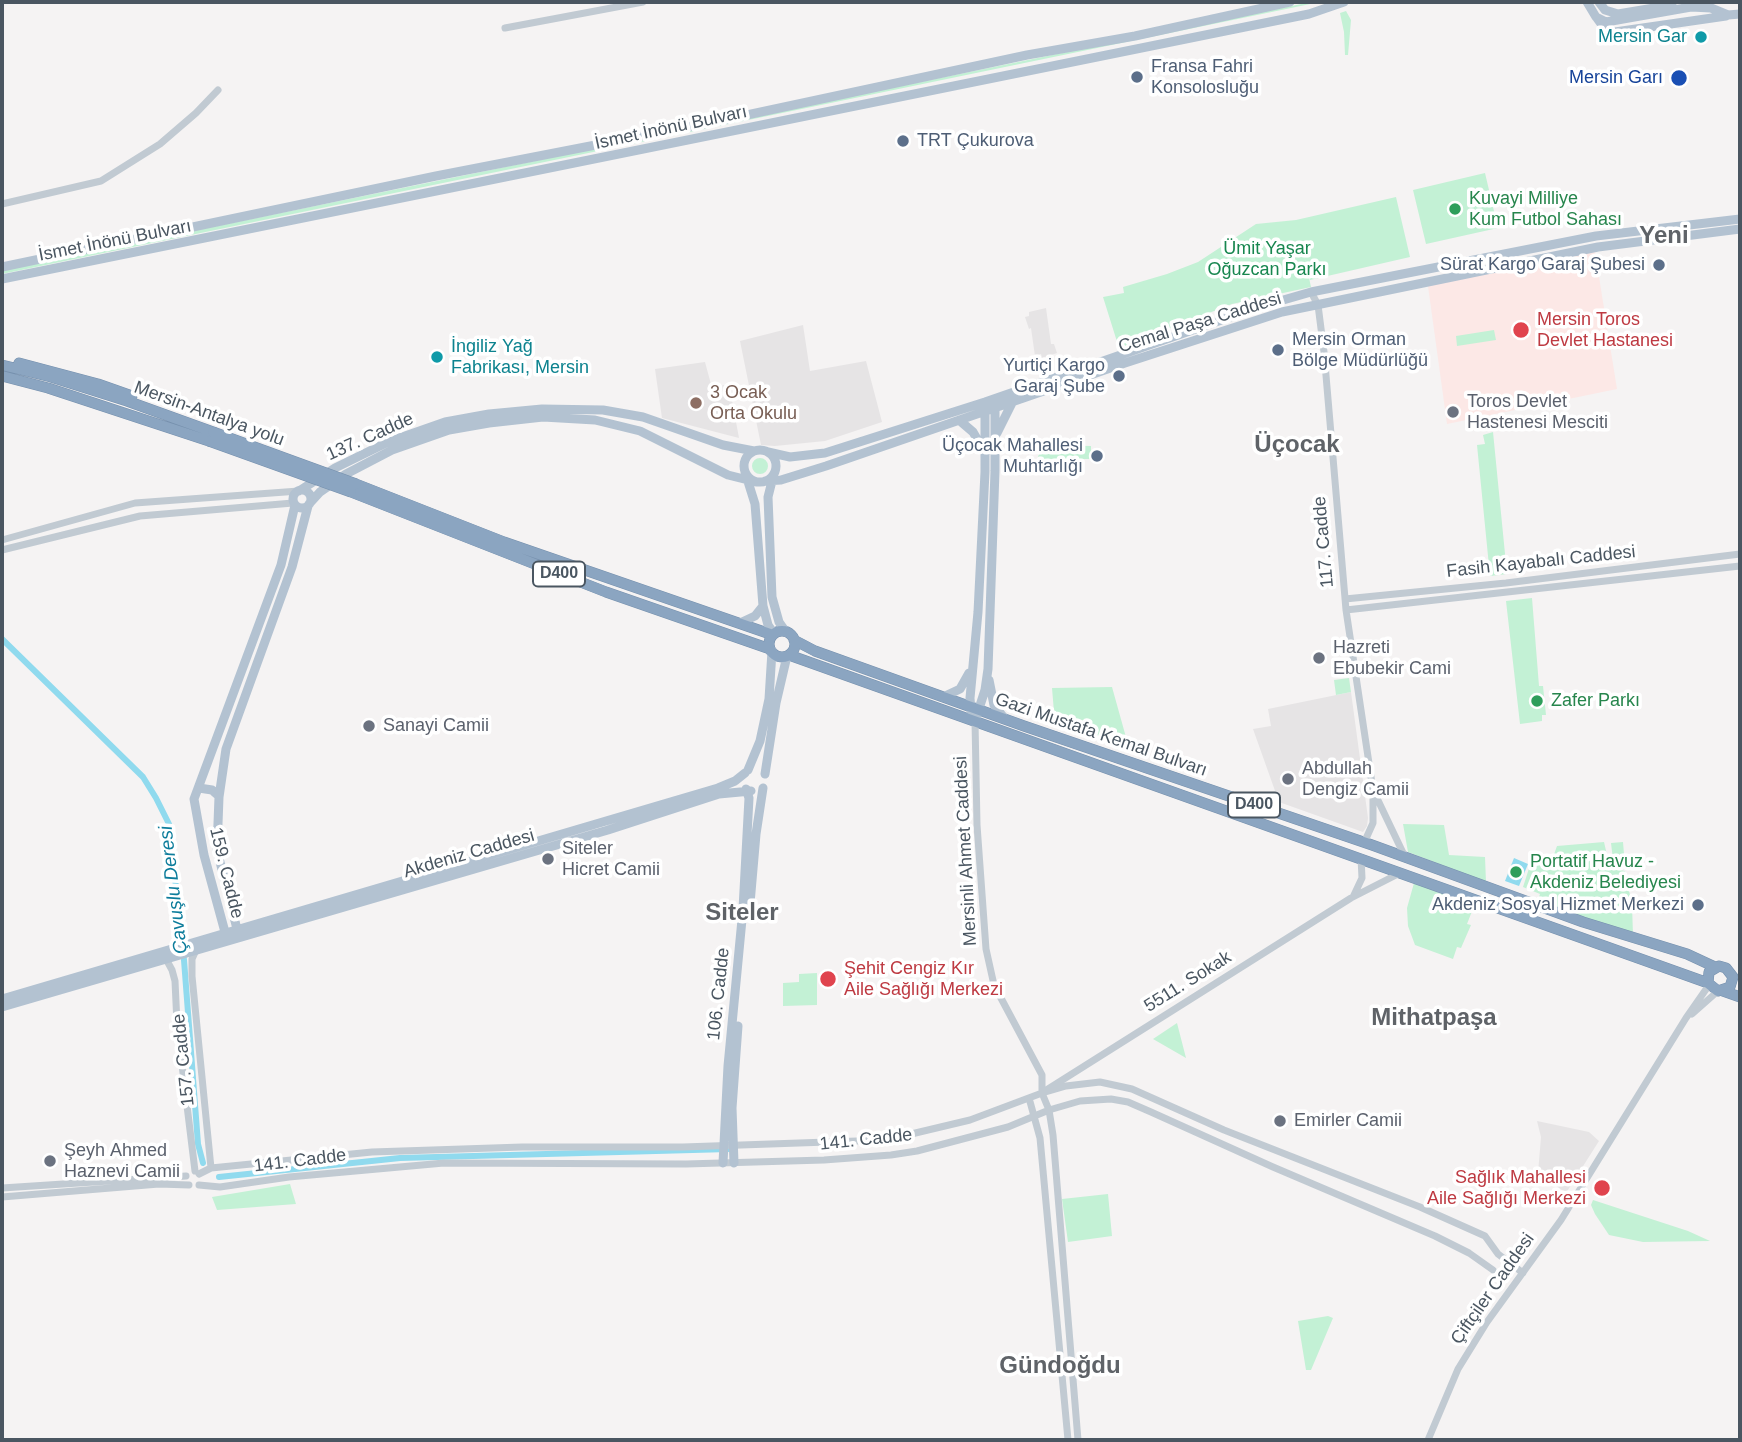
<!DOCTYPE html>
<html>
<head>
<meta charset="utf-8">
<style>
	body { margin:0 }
	#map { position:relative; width:1742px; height:1442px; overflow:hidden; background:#f5f3f3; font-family:Helvetica,sans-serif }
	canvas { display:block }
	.frame { position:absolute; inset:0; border:4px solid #4a5661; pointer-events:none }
</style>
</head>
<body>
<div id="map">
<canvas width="1742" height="1442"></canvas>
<div class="frame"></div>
</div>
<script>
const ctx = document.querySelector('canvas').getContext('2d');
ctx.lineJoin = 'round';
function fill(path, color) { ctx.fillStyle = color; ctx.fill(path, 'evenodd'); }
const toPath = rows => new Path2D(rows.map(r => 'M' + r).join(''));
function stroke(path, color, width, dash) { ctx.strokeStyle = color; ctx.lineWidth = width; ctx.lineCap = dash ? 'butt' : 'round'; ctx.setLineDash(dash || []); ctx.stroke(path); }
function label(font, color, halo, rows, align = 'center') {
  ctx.font = font + ' Helvetica,sans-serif'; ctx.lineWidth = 7; ctx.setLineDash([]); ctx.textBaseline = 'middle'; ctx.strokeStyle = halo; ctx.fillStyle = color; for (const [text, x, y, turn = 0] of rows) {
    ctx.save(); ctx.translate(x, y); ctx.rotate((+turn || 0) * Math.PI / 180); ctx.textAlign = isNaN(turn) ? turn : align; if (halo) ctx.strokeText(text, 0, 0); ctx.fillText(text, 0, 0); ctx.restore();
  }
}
const education = toPath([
	[1046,308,1051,344,1054,344,1057,353,1042,358,1041,354,1035,356,1031,328,1029,329,1025,317,1029,316,1029,312],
	[803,325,810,371,866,361,882,422,825,441,775,446,761,445,740,341],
	[705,362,712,388,729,384,739,438,662,418,655,369],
	[1351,692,1368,818,1367,826,1363,832,1279,802,1253,729,1271,726,1268,709],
	[1537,1121,1589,1132,1599,1141,1566,1193,1538,1173,1541,1137]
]);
const medical = toPath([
	[1595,252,1617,389,1447,424,1428,286]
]);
const green = toPath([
	[1311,2,1320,2,2,274,2,270],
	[1346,11,1351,20,1348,55,1345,55,1344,32,1340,13],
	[1485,173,1498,228,1426,244,1413,190],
	[1396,197,1410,257,1310,280,1304,255,1311,287,1232,304,1119,348,1103,297,1124,293,1123,287,1167,274,1198,262,1256,224,1296,220],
	[1494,330,1496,340,1457,346,1456,336],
	[1493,432,1507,574,1490,576,1477,445,1485,444,1483,435],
	[1045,445,1091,446,1091,459,1037,459,1042,447],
	'752 466a8 8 0 1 1 16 0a8 8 0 1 1-16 0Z',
	[1532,598,1539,686,1543,686,1546,715,1542,715,1542,721,1520,724,1506,601],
	[1349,678,1351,692,1336,695,1334,680],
	[1112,687,1129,748,1055,724,1052,688],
	[1403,824,1444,825,1449,855,1485,857,1486,882,1408,852],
	[1604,842,1610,868,1625,871,1632,905,1633,935,1538,900,1540,894,1523,887,1534,853,1552,860,1557,846],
	[1623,842,1625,866,1614,868,1611,843],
	[1414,883,1474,906,1467,924,1471,925,1461,948,1457,947,1453,959,1415,945,1408,926,1407,908],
	[817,973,817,1005,783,1006,783,983,799,982,799,974],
	[1177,1023,1186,1058,1153,1039],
	[290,1184,296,1204,217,1210,212,1197],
	[1108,1194,1112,1236,1068,1242,1062,1199],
	[1593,1200,1688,1231,1710,1241,1643,1242,1609,1235,1595,1214,1591,1205],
	[1328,1316,1333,1318,1311,1370,1306,1370,1298,1321]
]);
const water = toPath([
	[1514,858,1528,864,1519,886,1505,881]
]);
const canal = toPath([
	[2,639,143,777,156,798,169,824,184,960,198,1144,203,1163],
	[219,1177,400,1158,729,1149]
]);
const minor = toPath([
	[505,28,643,2],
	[2,204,101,181,160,144,196,113,218,90],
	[1311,292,1318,305,1324,352,1346,610,1373,790,1373,823,1364,843],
	[2,540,135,503,299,491],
	[2,550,140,516,293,503],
	[1345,599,1506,583,1740,554],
	[1346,610,1740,566],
	[975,721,977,825,986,949,994,985,1042,1075,1042,1093],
	[1375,794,1405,857],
	[1354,895,1362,878,1361,858],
	[196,950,192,959,192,976,211,1168],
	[166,959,172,970,175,981,177,1024,195,1171],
	[1692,1014,1718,991],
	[1048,1089,1351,898,1400,873],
	[1042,1093,1066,1086,1100,1082,1132,1089,1224,1130,1420,1207,1485,1236,1498,1254,1523,1273],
	[1029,1098,1040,1138,1068,1440],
	[199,1174,211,1168,372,1152,522,1147,683,1147,886,1140,970,1120,1042,1093,1049,1110,1053,1135,1078,1440],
	[199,1185,220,1187,289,1177,444,1163,686,1164,824,1160,891,1155,917,1151,1008,1127,1049,1110,1080,1101,1111,1099,1128,1102,1151,1112,1273,1167,1435,1236,1469,1253,1493,1270],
	[2,1188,186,1176],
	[2,1197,159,1184,189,1185],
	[1428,1440,1458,1369,1487,1322,1561,1220,1686,1018,1709,985]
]);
const major = toPath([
	[1587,2,1596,17,1606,22,1691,7,1711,8,1728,15,1740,14],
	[1599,2,1605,10,1618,14,1672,5],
	[1597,18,1605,29,1615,32,1726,16],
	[2,267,436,176,714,122,1027,55,1135,36,1290,2],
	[2,279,1309,14,1344,2],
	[959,420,973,432,984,451],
	[997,433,1013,401],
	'744 466a16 16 0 1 1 32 0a16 16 0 1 1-32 0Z',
	[768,452,790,457,825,453,985,402,1259,307,1311,292,1596,236,1740,219],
	[745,472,755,504,763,606,768,625,774,634],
	[773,477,768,497,772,597,779,622,786,632],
	[765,481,781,480,826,466,1125,363,1282,312,1598,247,1740,229],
	'293 499a9 9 0 1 1 18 0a9 9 0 1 1-18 0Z',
	[299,491,335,468,388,442,445,422,489,414,542,409,603,410,643,417,723,445,754,451],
	[309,504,320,492,346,474,392,450,449,430,489,423,543,417,595,420,640,431,728,475,756,482],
	[295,505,281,565,194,799,204,855,225,932,235,938,237,929,217,850,219,797,226,749,292,567,308,506],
	[740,623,755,616,763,606],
	[989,680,994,705,1005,719],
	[943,697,960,689,969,673],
	[971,711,970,698,978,612,985,472,985,407],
	[975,721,985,690,988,669,995,471,995,403],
	[748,770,760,741,769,699,772,651],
	[765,774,776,703,787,656],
	[199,788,212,790,219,796],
	[749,915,756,834,763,788],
	[2,999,718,788,735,781,745,773],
	[2,1007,608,830,719,794,751,791],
	[723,1163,728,1066,743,909,749,798,746,789],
	[734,1163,732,1108,738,1026]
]);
const highway = toPath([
	[19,363,98,384,132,396],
	[2,365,51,377,127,401,213,432],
	[2,376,48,388,209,441],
	[356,484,504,542,773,635],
	[351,492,606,592,770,649],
	'769 644a13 13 0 1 1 26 0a13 13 0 1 1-26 0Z',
	[794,640,815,651,1024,726,1372,845,1583,922,1687,954,1715,967],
	[789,655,1708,983,1718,991,1730,987,1733,977,1726,968,1719,966,1709,972,1708,983],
	[1723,991,1740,997]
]);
const highwayBridge = toPath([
	[213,432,356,484],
	[209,441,351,492]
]);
const markers = [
	[1701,37,7,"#0f9aa8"],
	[1137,77,7,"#5c6f8a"],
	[1679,78,9,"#1a4fb4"],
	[903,141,7,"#5c6f8a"],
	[1455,209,7,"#2e9e5b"],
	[1659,265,7,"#5c6f8a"],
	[1521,330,9,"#e0444e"],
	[1278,350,7,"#5c6f8a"],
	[437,357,7,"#0f9aa8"],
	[1119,376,7,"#5c6f8a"],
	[696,403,7,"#8d6e63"],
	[1453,412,7,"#6b7280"],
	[1097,456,7,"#5c6f8a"],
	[1319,658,7,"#6b7280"],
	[1537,701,7,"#2e9e5b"],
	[369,726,7,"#6b7280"],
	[1288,779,7,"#6b7280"],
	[548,859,7,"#6b7280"],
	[1516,872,7,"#2e9e5b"],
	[1698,905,7,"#5c6f8a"],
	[828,979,9,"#e0444e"],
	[1280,1121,7,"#6b7280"],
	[50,1161,7,"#6b7280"],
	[1602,1188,9,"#e0444e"]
];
const shields = [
	[559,574,52],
	[1254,805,52]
];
const shieldNames = [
	["D400",559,574],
	["D400",1254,805]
];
const cultureNames = [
	["Mersin Gar",1687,37],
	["İngiliz Yağ",451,347,"left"],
	["Fabrikası, Mersin",451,368,"left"]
];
const serviceNames = [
	["Fransa Fahri",1151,67,"left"],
	["Konsolosluğu",1151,88,"left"],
	["TRT Çukurova",917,141,"left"],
	["Sürat Kargo Garaj Şubesi",1645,265],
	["Mersin Orman",1292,340,"left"],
	["Bölge Müdürlüğü",1292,361,"left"],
	["Yurtiçi Kargo",1105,366],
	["Garaj Şube",1105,387],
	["Üçocak Mahallesi",1083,446],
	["Muhtarlığı",1083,467],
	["Akdeniz Sosyal Hizmet Merkezi",1684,905]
];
const transitNames = [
	["Mersin Garı",1663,78]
];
const streetNames = [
	["İsmet İnönü Bulvarı",671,128,-12],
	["İsmet İnönü Bulvarı",115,241,-11],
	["Cemal Paşa Caddesi",1200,323,-17],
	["Mersin-Antalya yolu",209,414,20],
	["137. Cadde",370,437,-24],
	["117. Cadde",1324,542,-95],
	["Fasih Kayabalı Caddesi",1541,562,-6],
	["Gazi Mustafa Kemal Bulvarı",1101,735,19],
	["Mersinli Ahmet Caddesi",966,851,-93],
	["Akdeniz Caddesi",469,854,-16],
	["159. Cadde",226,873,76],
	["5511. Sokak",1188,982,-32],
	["106. Cadde",719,994,-84],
	["157. Cadde",184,1060,-96],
	["141. Cadde",866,1140,-6],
	["141. Cadde",300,1161,-7],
	["Çiftçiler Caddesi",1493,1289,-55]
];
const leisureNames = [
	["Kuvayi Milliye",1469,199],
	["Kum Futbol Sahası",1469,220],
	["Zafer Parkı",1551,701],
	["Portatif Havuz -",1530,862],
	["Akdeniz Belediyesi",1530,883]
];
const parkNames = [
	["Ümit Yaşar",1267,249],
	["Oğuzcan Parkı",1267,270]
];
const healthNames = [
	["Mersin Toros",1537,320],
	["Devlet Hastanesi",1537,341],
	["Şehit Cengiz Kır",844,969],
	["Aile Sağlığı Merkezi",844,990],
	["Sağlık Mahallesi",1586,1178,"right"],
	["Aile Sağlığı Merkezi",1586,1199,"right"]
];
const educationNames = [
	["3 Ocak",710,393],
	["Orta Okulu",710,414]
];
const worshipNames = [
	["Toros Devlet",1467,402],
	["Hastenesi Mesciti",1467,423],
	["Hazreti",1333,648],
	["Ebubekir Cami",1333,669],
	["Sanayi Camii",383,726],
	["Abdullah",1302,769],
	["Dengiz Camii",1302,790],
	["Siteler",562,849],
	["Hicret Camii",562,870],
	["Emirler Camii",1294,1121],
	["Şeyh Ahmed",64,1151],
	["Haznevi Camii",64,1172]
];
const waterNames = [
	["Çavuşlu Deresi",174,890,-97]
];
const districtNames = [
	["Yeni",1664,236],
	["Üçocak",1297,445],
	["Siteler",742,913],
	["Mithatpaşa",1434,1018],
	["Gündoğdu",1060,1366]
];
fill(education, '#e6e4e5');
fill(medical, '#fce8e6');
fill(green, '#c3f1d5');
fill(water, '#90daee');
stroke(canal, '#90daee', 6);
stroke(highway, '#7690ad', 11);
stroke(minor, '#c1cad2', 7);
stroke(major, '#b3c2d1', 9);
stroke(highway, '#8ba5c1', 10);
stroke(highwayBridge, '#7690ad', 11, []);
stroke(highwayBridge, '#8ba5c1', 10);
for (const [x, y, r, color] of markers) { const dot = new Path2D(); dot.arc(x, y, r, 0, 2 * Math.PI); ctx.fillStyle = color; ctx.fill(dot); stroke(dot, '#fff', 2.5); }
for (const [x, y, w] of shields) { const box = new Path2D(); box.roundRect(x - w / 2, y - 12.5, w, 25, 5); ctx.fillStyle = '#fff'; ctx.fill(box); stroke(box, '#4a5661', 2); }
label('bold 16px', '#4a5661', null, shieldNames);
label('18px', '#0d838f', '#fff', cultureNames, 'right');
label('18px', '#4e5e75', '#fff', serviceNames, 'right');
label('18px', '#164399', '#fff', transitNames, 'right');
label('18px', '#4a5661', '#fff', streetNames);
label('18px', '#27864d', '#fff', leisureNames, 'left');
label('18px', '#17864f', '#fff', parkNames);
label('18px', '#be3a42', '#fff', healthNames, 'left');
label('18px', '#785e54', '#fff', educationNames, 'left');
label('18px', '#5b616d', '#fff', worshipNames, 'left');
label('italic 19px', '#0c7c9b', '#fff', waterNames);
label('bold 24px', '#5f6368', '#fff', districtNames);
</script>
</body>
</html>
